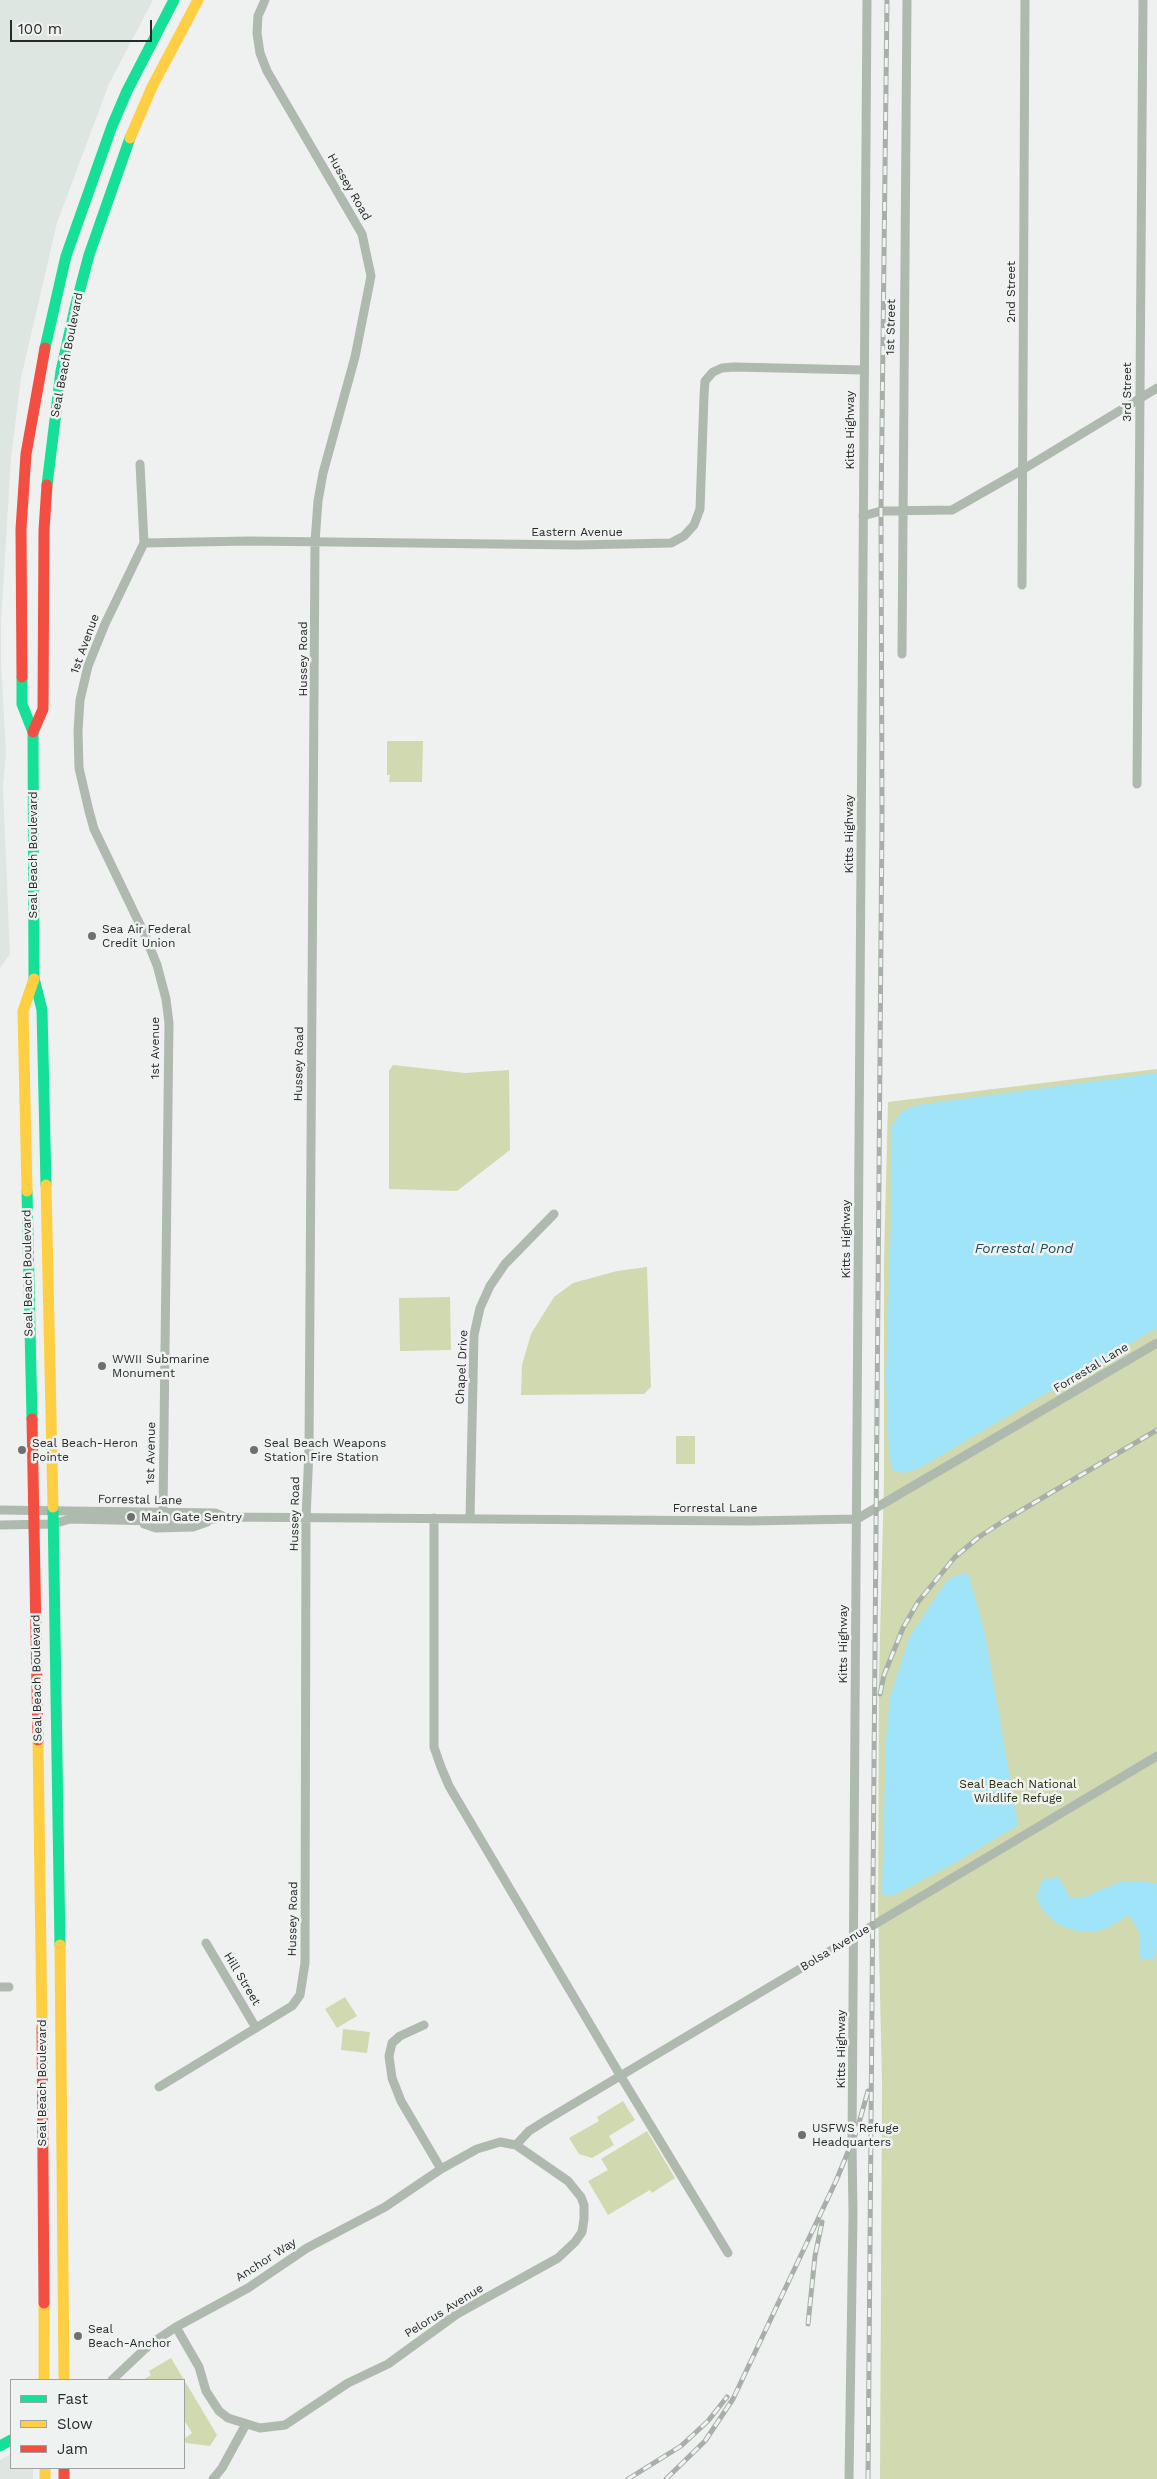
<!DOCTYPE html>
<html>
<head>
<meta charset="utf-8">
<style>
	body { margin:0 }
	#map { position:relative; width:1157px; height:2479px; overflow:hidden; background:#eff1f0; font-family:"Work Sans",sans-serif }
	canvas { display:block }
	.legend { position:absolute; left:10px; top:2379px; width:175px; height:90px; box-sizing:border-box; background:#eef2f0; border:1px solid #9fa2a0; margin:0; padding:6px 9px; list-style:none; font-size:15px; color:#282a29 }
	.legend li { display:flex; align-items:center; gap:10px; height:25px }
	.legend b { width:25px; border:1px solid #9fa2a0 }
	.scale { position:absolute; left:10px; top:20px; width:142px; height:22px; box-sizing:border-box; border:2px solid #282a29; border-top:0; padding-left:6px; font-size:15px; line-height:18px; white-space:nowrap; color:#282a29; -webkit-text-stroke:4px #eef2f0; paint-order:stroke }
</style>
</head>
<body>
<div id="map">
<canvas width="1157" height="2479"></canvas>
<ul class="legend">
<li><b style="height:6px;background:#16e098"></b>Fast</li>
<li><b style="height:6px;background:#ffcf43"></b>Slow</li>
<li><b style="height:6px;background:#f24e42"></b>Jam</li>
</ul>
<div class="scale">100 m</div>
</div>
<script>
const ctx = document.querySelector('canvas').getContext('2d');
ctx.lineJoin = 'round';
function fill(path, color) { ctx.fillStyle = color; ctx.fill(path, 'evenodd'); }
const toPath = rows => new Path2D(rows.map(r => 'M' + r).join(''));
function stroke(path, color, width, dash) { ctx.strokeStyle = color; ctx.lineWidth = width; ctx.lineCap = dash ? 'butt' : 'round'; ctx.setLineDash(dash || []); ctx.stroke(path); }
function label(font, color, halo, rows, align = 'center') {
  ctx.font = font + ' "Work Sans",sans-serif'; ctx.lineWidth = 5; ctx.setLineDash([]); ctx.textBaseline = 'middle'; ctx.strokeStyle = halo; ctx.fillStyle = color; for (const [text, x, y, turn = 0] of rows) {
    ctx.save(); ctx.translate(x, y); ctx.rotate((+turn || 0) * Math.PI / 180); ctx.textAlign = isNaN(turn) ? turn : align; if (halo) ctx.strokeText(text, 0, 0); ctx.fillText(text, 0, 0); ctx.restore();
  }
}
const built = toPath([
	[0,0,153,0,109,84,57,223,21,378,11,458,1,624,1,661,6,753,3,786,10,954,0,968],
	[11,2454,11,2468,33,2468,33,2479,0,2479,0,2460]
]);
const green = toPath([
	[387,741,423,741,422,782,389,782,390,775,387,775],
	[393,1065,465,1073,509,1070,510,1150,457,1191,389,1189,389,1071],
	[1157,1069,1157,2479,880,2479,882,2082,878,1906,879,1676,884,1480,884,1261,888,1102],
	[647,1267,651,1387,644,1394,521,1395,522,1365,531,1334,554,1297,573,1283,617,1271],
	[450,1297,451,1350,400,1351,399,1298],
	[676,1436,695,1436,695,1464,676,1464],
	[345,1997,357,2016,337,2028,325,2009],
	[343,2029,370,2032,367,2053,341,2050],
	[623,2101,635,2120,609,2136,614,2145,592,2158,579,2154,569,2138,599,2121,597,2117],
	[647,2131,675,2178,652,2193,650,2190,608,2215,588,2181,608,2170,601,2159],
	[171,2358,217,2435,210,2446,186,2443,184,2439,192,2433,184,2420,184,2380,143,2380,151,2375,149,2371]
]);
const water = toPath([
	[1157,1073,1157,1328,918,1469,904,1473,892,1470,889,1453,886,1380,891,1222,891,1127,902,1111,918,1105],
	[968,1573,985,1633,1018,1825,955,1863,892,1896,882,1894,886,1740,890,1697,910,1636,946,1582,954,1576],
	[1059,1878,1070,1897,1084,1897,1120,1882,1141,1881,1157,1884,1157,1950,1153,1960,1139,1958,1139,1932,1129,1915,1109,1927,1094,1932,1077,1931,1057,1924,1045,1913,1036,1898,1043,1879]
]);
const street = toPath([
	[140,464,144,543,105,624,88,666,80,700,78,731,79,768,89,811,94,829,144,933,157,965,166,999,169,1023,163,1512],
	[863,516,881,511,952,510,1022,470,1157,388],
	[144,543,249,541,577,545,671,543,684,536,694,525,700,509,704,396,705,381,713,372,722,368,734,367,863,370],
	[1022,585,1025,0],
	[902,654,907,0],
	[1137,784,1143,0],
	[0,1510,215,1513,225,1517],
	[434,1518,434,1747,441,1767,449,1786,620,2075,728,2253],
	[470,1518,474,1335,480,1308,490,1286,505,1264,554,1214],
	[144,1524,156,1528,193,1527,207,1522],
	[0,1525,53,1524,70,1519,156,1521,215,1519,225,1517,749,1521,857,1519,1157,1343],
	[206,1943,256,2028],
	[0,1987,9,1987],
	[424,2025,400,2036,392,2043,389,2056,392,2078,401,2101,441,2169],
	[159,2087,292,2006,300,1995,305,1963,306,1518,309,1450,315,542,318,501,323,473,355,357,371,276,362,234,267,71,260,53,257,33,258,16,265,0],
	[516,2145,529,2131,548,2119,1157,1756],
	[112,2380,149,2345,176,2327,248,2288,307,2248,385,2207,441,2169,477,2149,500,2142,516,2145,568,2181,581,2197,584,2205,584,2219,582,2232,575,2242,558,2258,457,2314,388,2364,348,2383,285,2425,260,2428,228,2418,219,2411,206,2391,199,2367,176,2327],
	[213,2479,222,2468,246,2424],
	[849,2479,853,2215,852,2144,867,0]
]);
const fast = toPath([
	[45,348,66,256,112,126,127,91,174,0],
	[47,485,61,371,75,308,89,255,130,138],
	[22,677,22,704,33,732,34,978,42,1010,46,1185],
	[27,1191,32,1419],
	[53,1507,60,1945],
	[0,2446,11,2440]
]);
const slow = toPath([
	[130,138,152,87,198,0],
	[46,1185,53,1507],
	[27,1191,23,1011,34,979],
	[38,1740,42,2028],
	[60,1945,64,2380],
	[44,2303,44,2380],
	[45,2468,45,2479]
]);
const jam = toPath([
	[22,677,21,529,26,454,45,348],
	[33,732,43,709,44,530,47,485],
	[32,1419,38,1740],
	[42,2028,44,2303],
	[64,2468,64,2479]
]);
const rail = toPath([
	[880,1694,884,1675,903,1628,918,1602,955,1557,979,1537,1005,1520,1157,1430],
	[808,2324,815,2256,822,2222],
	[628,2479,681,2446,708,2421,727,2397],
	[666,2479,705,2441,733,2399,836,2181,857,2130,868,2091],
	[868,2479,882,816,881,511,887,0]
]);
const markers = [
	[92,936,5,"#6e706f"],
	[102,1366,5,"#6e706f"],
	[22,1450,5,"#6e706f"],
	[254,1450,5,"#6e706f"],
	[131,1517,5,"#6e706f"],
	[802,2135,5,"#6e706f"],
	[78,2336,5,"#6e706f"]
];
const streetNames = [
	["Hussey Road",349,187,60],
	["2nd Street",1011,292,-90],
	["1st Street",891,327,-89],
	["Seal Beach Boulevard",67,355,-79],
	["3rd Street",1127,392,-90],
	["Kitts Highway",850,430,-90],
	["Eastern Avenue",577,532],
	["1st Avenue",85,644,-70],
	["Hussey Road",303,659,-90],
	["Kitts Highway",849,834,-90],
	["Seal Beach Boulevard",33,855,-90],
	["1st Avenue",155,1048,-90],
	["Hussey Road",299,1064,-89],
	["Kitts Highway",846,1239,-90],
	["Seal Beach Boulevard",28,1273,-91],
	["Chapel Drive",462,1367,-87],
	["Forrestal Lane",1091,1368,-31],
	["1st Avenue",151,1453,-89],
	["Forrestal Lane",140,1500,1],
	["Forrestal Lane",715,1508],
	["Hussey Road",295,1514,-89],
	["Kitts Highway",843,1644,-90],
	["Seal Beach Boulevard",37,1678,-91],
	["Hussey Road",293,1919,-89],
	["Bolsa Avenue",835,1948,-31],
	["Hill Street",242,1979,59],
	["Kitts Highway",841,2049,-90],
	["Seal Beach Boulevard",42,2083,-90],
	["Anchor Way",266,2260,-33],
	["Pelorus Avenue",444,2311,-32]
];
const poiNames = [
	["Sea Air Federal",102,929],
	["Credit Union",102,943],
	["WWII Submarine",112,1359],
	["Monument",112,1373],
	["Seal Beach-Heron",32,1443],
	["Pointe",32,1457],
	["Seal Beach Weapons",264,1443],
	["Station Fire Station",264,1457],
	["Main Gate Sentry",141,1517],
	["USFWS Refuge",812,2128],
	["Headquarters",812,2142],
	["Seal",88,2329],
	["Beach-Anchor",88,2343]
];
const parkNames = [
	["Seal Beach National",1018,1784],
	["Wildlife Refuge",1018,1798]
];
const waterNames = [
	["Forrestal Pond",1024,1249]
];
fill(built, '#dee6e2');
fill(green, '#d1d9b0');
fill(water, '#a0e4fa');
stroke(street, '#aebaad', 9);
stroke(fast, '#16e098', 11);
stroke(slow, '#ffcf43', 11);
stroke(jam, '#f24e42', 11);
stroke(rail, '#a8afa8', 5);
stroke(rail, '#eef2f0', 3, [9]);
for (const [x, y, r, color] of markers) { const dot = new Path2D(); dot.arc(x, y, r, 0, 2 * Math.PI); ctx.fillStyle = color; ctx.fill(dot); stroke(dot, '#eef2f0', 2); }
label('12px', '#282a29', '#eef2f0', streetNames);
label('12px', '#282a29', '#eef2f0', poiNames, 'left');
label('12px', '#282d0c', '#eef2f0', parkNames);
label('italic 14px', '#214b59', '#eef2f0', waterNames);
</script>
</body>
</html>
